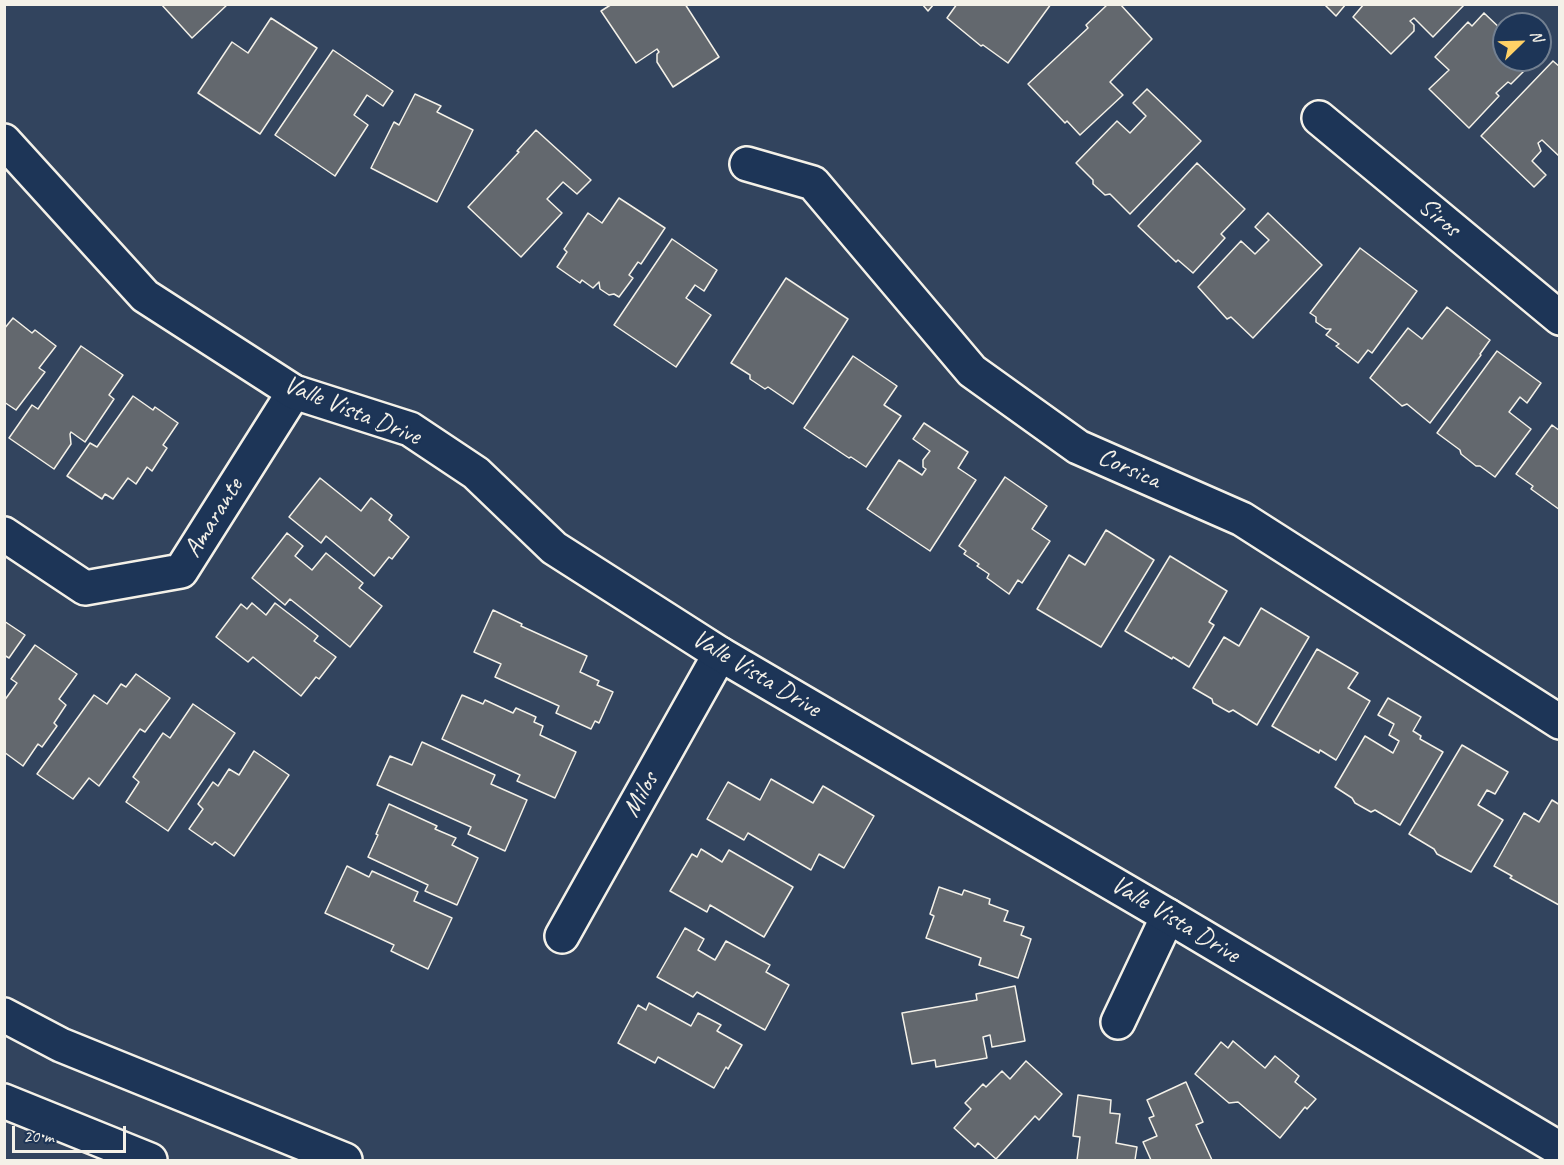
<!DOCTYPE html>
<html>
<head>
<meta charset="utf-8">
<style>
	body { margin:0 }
	#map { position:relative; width:1564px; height:1165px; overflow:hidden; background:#32445e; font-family:Caveat,sans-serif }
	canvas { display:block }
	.frame { position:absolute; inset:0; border:6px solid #f4f1e8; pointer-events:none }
	.north { position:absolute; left:1492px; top:12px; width:60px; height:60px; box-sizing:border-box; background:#1d3557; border:2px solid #738091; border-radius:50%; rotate:67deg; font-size:16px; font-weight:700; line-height:24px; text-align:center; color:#f4f1e8 }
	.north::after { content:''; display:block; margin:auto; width:21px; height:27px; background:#ffd166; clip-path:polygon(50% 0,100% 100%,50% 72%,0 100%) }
	.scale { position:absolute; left:12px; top:1126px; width:114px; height:27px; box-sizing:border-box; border:3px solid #f4f1e8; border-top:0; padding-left:8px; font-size:18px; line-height:21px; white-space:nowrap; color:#f4f1e8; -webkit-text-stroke:4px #1d3557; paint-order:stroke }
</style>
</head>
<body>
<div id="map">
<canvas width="1564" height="1165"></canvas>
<div class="frame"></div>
<div class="north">N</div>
<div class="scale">20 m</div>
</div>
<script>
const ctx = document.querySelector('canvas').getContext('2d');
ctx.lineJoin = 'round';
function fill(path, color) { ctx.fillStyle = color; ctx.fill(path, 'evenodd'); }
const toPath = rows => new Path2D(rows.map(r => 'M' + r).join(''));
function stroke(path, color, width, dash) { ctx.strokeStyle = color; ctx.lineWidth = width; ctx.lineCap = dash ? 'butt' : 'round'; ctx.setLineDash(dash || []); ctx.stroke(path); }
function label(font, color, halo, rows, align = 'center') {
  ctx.font = font + ' Caveat,sans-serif'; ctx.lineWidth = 4.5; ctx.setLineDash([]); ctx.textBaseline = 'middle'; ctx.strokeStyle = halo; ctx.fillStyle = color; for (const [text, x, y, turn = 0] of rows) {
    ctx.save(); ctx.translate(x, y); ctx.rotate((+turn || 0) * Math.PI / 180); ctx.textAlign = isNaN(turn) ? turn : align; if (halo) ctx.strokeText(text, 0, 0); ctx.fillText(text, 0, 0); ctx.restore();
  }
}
const building = toPath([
	[161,4,228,4,192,38,161,4],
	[612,4,685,4,719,57,673,87,657,62,657,54,659,52,657,49,636,63,601,11,612,4],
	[922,4,934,4,928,11,922,4],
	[957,4,1051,4,1008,63,983,45,981,46,947,18,957,4],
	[1108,4,1120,4,1152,39,1110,82,1123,95,1080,135,1067,121,1065,123,1028,84,1088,28,1086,25,1108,4],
	[1324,4,1346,4,1336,16,1324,4],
	[1364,4,1465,4,1433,37,1414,18,1410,21,1414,25,1414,31,1391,54,1353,17,1364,4],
	[1484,13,1504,32,1504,60,1524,60,1524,64,1528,67,1511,84,1508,82,1496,93,1499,96,1469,128,1429,89,1449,70,1435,57,1468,22,1472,26,1484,13],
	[271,18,317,48,260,134,198,93,232,42,248,53,271,18],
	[333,50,393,91,383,106,367,95,354,115,368,125,335,176,275,135,333,50],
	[1553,61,1560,67,1560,157,1542,140,1538,143,1541,151,1532,161,1546,175,1534,187,1481,136,1553,61],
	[1147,89,1201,141,1130,214,1110,194,1105,195,1093,184,1093,180,1076,163,1117,121,1130,133,1146,116,1133,103,1147,89],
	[415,94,441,106,437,112,473,130,437,202,371,168,394,122,399,125,415,94],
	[536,130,591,180,577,194,563,182,547,199,562,213,521,257,468,207,519,152,517,151,536,130],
	[1197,163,1245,209,1221,234,1225,238,1193,273,1178,260,1176,262,1138,226,1197,163],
	[619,198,665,228,641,264,638,262,629,275,633,278,619,297,614,294,609,295,600,289,599,282,593,288,582,280,580,283,557,267,567,252,564,249,588,213,602,223,619,198],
	[1268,213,1322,265,1253,338,1231,317,1227,319,1198,287,1241,241,1255,254,1269,240,1255,227,1268,213],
	[672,239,717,270,704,291,695,285,686,298,711,315,676,367,614,325,672,239],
	[1360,248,1417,291,1372,353,1368,350,1358,363,1336,346,1339,344,1326,335,1331,329,1326,329,1316,322,1316,317,1310,313,1360,248],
	[786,278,848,319,793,404,768,387,765,389,750,379,750,375,731,363,786,278],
	[1447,307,1490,340,1480,354,1481,355,1430,423,1407,404,1402,406,1370,378,1408,328,1422,339,1447,307],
	[13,318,32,333,35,330,56,346,39,368,45,372,16,410,4,402,4,329,13,318],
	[81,346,123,375,109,395,114,399,85,442,71,432,70,434,71,444,54,469,9,438,32,405,38,409,81,346],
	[1497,351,1541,383,1527,403,1520,397,1509,412,1531,429,1495,477,1480,466,1476,466,1461,454,1460,450,1437,433,1497,351],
	[853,356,897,386,884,405,901,416,866,467,851,457,849,458,804,428,853,356],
	[133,396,153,410,155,407,178,423,163,445,167,448,152,471,147,467,136,484,128,478,113,499,105,494,102,499,67,476,90,443,97,447,133,396],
	[924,423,968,452,958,468,976,480,930,551,867,509,899,460,922,475,926,469,923,467,923,460,930,451,913,439,924,423],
	[1552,425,1560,431,1560,510,1531,489,1533,486,1516,474,1552,425],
	[1005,477,1047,506,1032,529,1050,541,1022,583,1018,580,1009,594,987,578,989,574,977,566,979,564,964,554,966,551,959,546,1005,477],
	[320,478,361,511,371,498,392,515,389,520,409,537,392,559,389,557,374,576,326,536,321,543,289,517,320,478],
	[1106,530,1154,560,1101,647,1037,609,1069,555,1085,565,1106,530],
	[287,533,303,546,295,556,312,570,326,553,363,583,359,588,382,606,350,647,290,599,285,605,252,578,287,533],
	[1170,556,1227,591,1209,622,1214,625,1189,667,1173,657,1172,659,1125,631,1170,556],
	[252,603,266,615,275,603,318,636,314,641,336,657,319,679,316,677,301,696,253,657,248,662,216,637,241,604,247,609,252,603],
	[1261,608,1309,637,1257,725,1233,710,1229,712,1213,703,1212,699,1193,688,1224,637,1239,646,1261,608],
	[493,610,522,624,521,626,587,656,580,672,599,681,597,685,613,692,599,723,595,721,591,729,556,713,559,706,495,677,501,664,474,652,493,610],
	[4,621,25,635,9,658,4,655,4,621],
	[35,645,77,674,59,699,66,705,54,723,57,726,42,747,38,744,23,766,4,752,4,701,17,683,11,679,35,645],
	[1317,649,1358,673,1348,688,1370,701,1336,760,1320,750,1319,753,1272,726,1317,649],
	[136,674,170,698,145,732,140,729,99,786,89,778,73,799,37,774,94,695,107,704,121,684,126,687,136,674],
	[462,695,483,704,485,700,513,713,516,708,536,717,534,722,543,726,540,735,576,752,555,798,517,781,520,775,442,739,462,695],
	[1388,698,1421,717,1413,731,1421,736,1420,739,1443,752,1400,825,1375,810,1371,812,1355,803,1352,798,1335,787,1365,736,1393,753,1399,741,1389,735,1394,724,1378,715,1388,698],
	[193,704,235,733,168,831,126,802,139,782,133,777,163,733,170,738,193,704],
	[422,742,495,775,491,784,527,800,505,851,468,834,471,827,377,785,390,756,412,765,422,742],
	[1462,745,1508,772,1495,794,1487,790,1478,805,1503,820,1471,872,1437,854,1434,849,1409,834,1462,745],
	[254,751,289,775,234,856,215,842,212,845,189,829,203,809,198,804,213,782,218,786,229,769,239,775,254,751],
	[771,779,813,803,823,786,874,816,844,868,819,854,811,870,748,833,744,840,707,819,728,782,760,800,771,779],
	[1552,800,1560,805,1559,905,1510,878,1512,876,1494,866,1524,813,1539,822,1552,800],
	[389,804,437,826,435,829,456,838,452,845,478,858,457,905,425,891,428,885,368,857,378,835,376,834,389,804],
	[701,849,722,862,729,850,793,887,764,937,710,905,707,912,670,891,692,854,697,857,701,849],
	[347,866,369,877,372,871,418,892,414,901,452,918,428,969,391,951,394,945,325,913,347,866],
	[939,887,962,895,964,890,990,899,989,904,1008,911,1004,921,1024,927,1021,935,1031,939,1018,978,979,965,981,958,926,938,934,916,930,914,939,887],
	[685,928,704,939,698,950,715,960,726,941,770,965,766,972,789,985,765,1030,697,992,693,997,657,977,685,928],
	[1015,986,1025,1041,992,1047,990,1035,983,1037,987,1058,936,1067,935,1060,912,1064,902,1013,977,1000,976,994,1015,986],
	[649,1003,691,1026,698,1013,721,1025,717,1031,742,1045,728,1069,726,1067,714,1088,658,1057,655,1063,618,1043,638,1005,646,1010,649,1003],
	[1233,1041,1265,1068,1275,1056,1299,1076,1295,1082,1316,1099,1307,1109,1305,1107,1280,1138,1238,1102,1229,1103,1195,1074,1221,1042,1228,1048,1233,1041],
	[1026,1061,1062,1094,1039,1120,1035,1116,996,1159,978,1143,975,1147,954,1128,971,1109,965,1103,983,1084,986,1087,1002,1071,1010,1079,1026,1061],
	[1186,1082,1203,1122,1196,1125,1212,1160,1151,1160,1143,1142,1157,1136,1149,1118,1154,1116,1147,1100,1186,1082],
	[1078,1095,1111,1100,1110,1113,1120,1114,1116,1143,1137,1147,1135,1160,1077,1160,1080,1137,1073,1136,1078,1095]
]);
const street = toPath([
	[1319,118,1560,318],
	[747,164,813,183,972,371,1078,447,1242,519,1560,722],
	[4,534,85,588,181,571,294,392],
	[562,936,720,654],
	[1118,1022,1168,916]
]);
const secondary = toPath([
	[4,141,145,296,294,392,410,429,476,473,554,548,720,654,1168,916,1560,1149],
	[4,1015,61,1045,345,1160],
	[4,1101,150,1160]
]);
const streetNames = [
	["Siros",1439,218,40],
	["Valle Vista Drive",352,411,22],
	["Corsica",1129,469,24],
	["Amarante",214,518,-58],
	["Valle Vista Drive",756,674,31],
	["Milos",641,795,-61],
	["Valle Vista Drive",1175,920,31]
];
fill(building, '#63686e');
stroke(building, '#f4f1e8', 1.5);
stroke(street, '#f4f1e8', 38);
stroke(secondary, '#f4f1e8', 38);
stroke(street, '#1d3557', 33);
stroke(secondary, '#1d3557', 33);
label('26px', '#f4f1e8', '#1d3557', streetNames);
</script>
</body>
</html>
